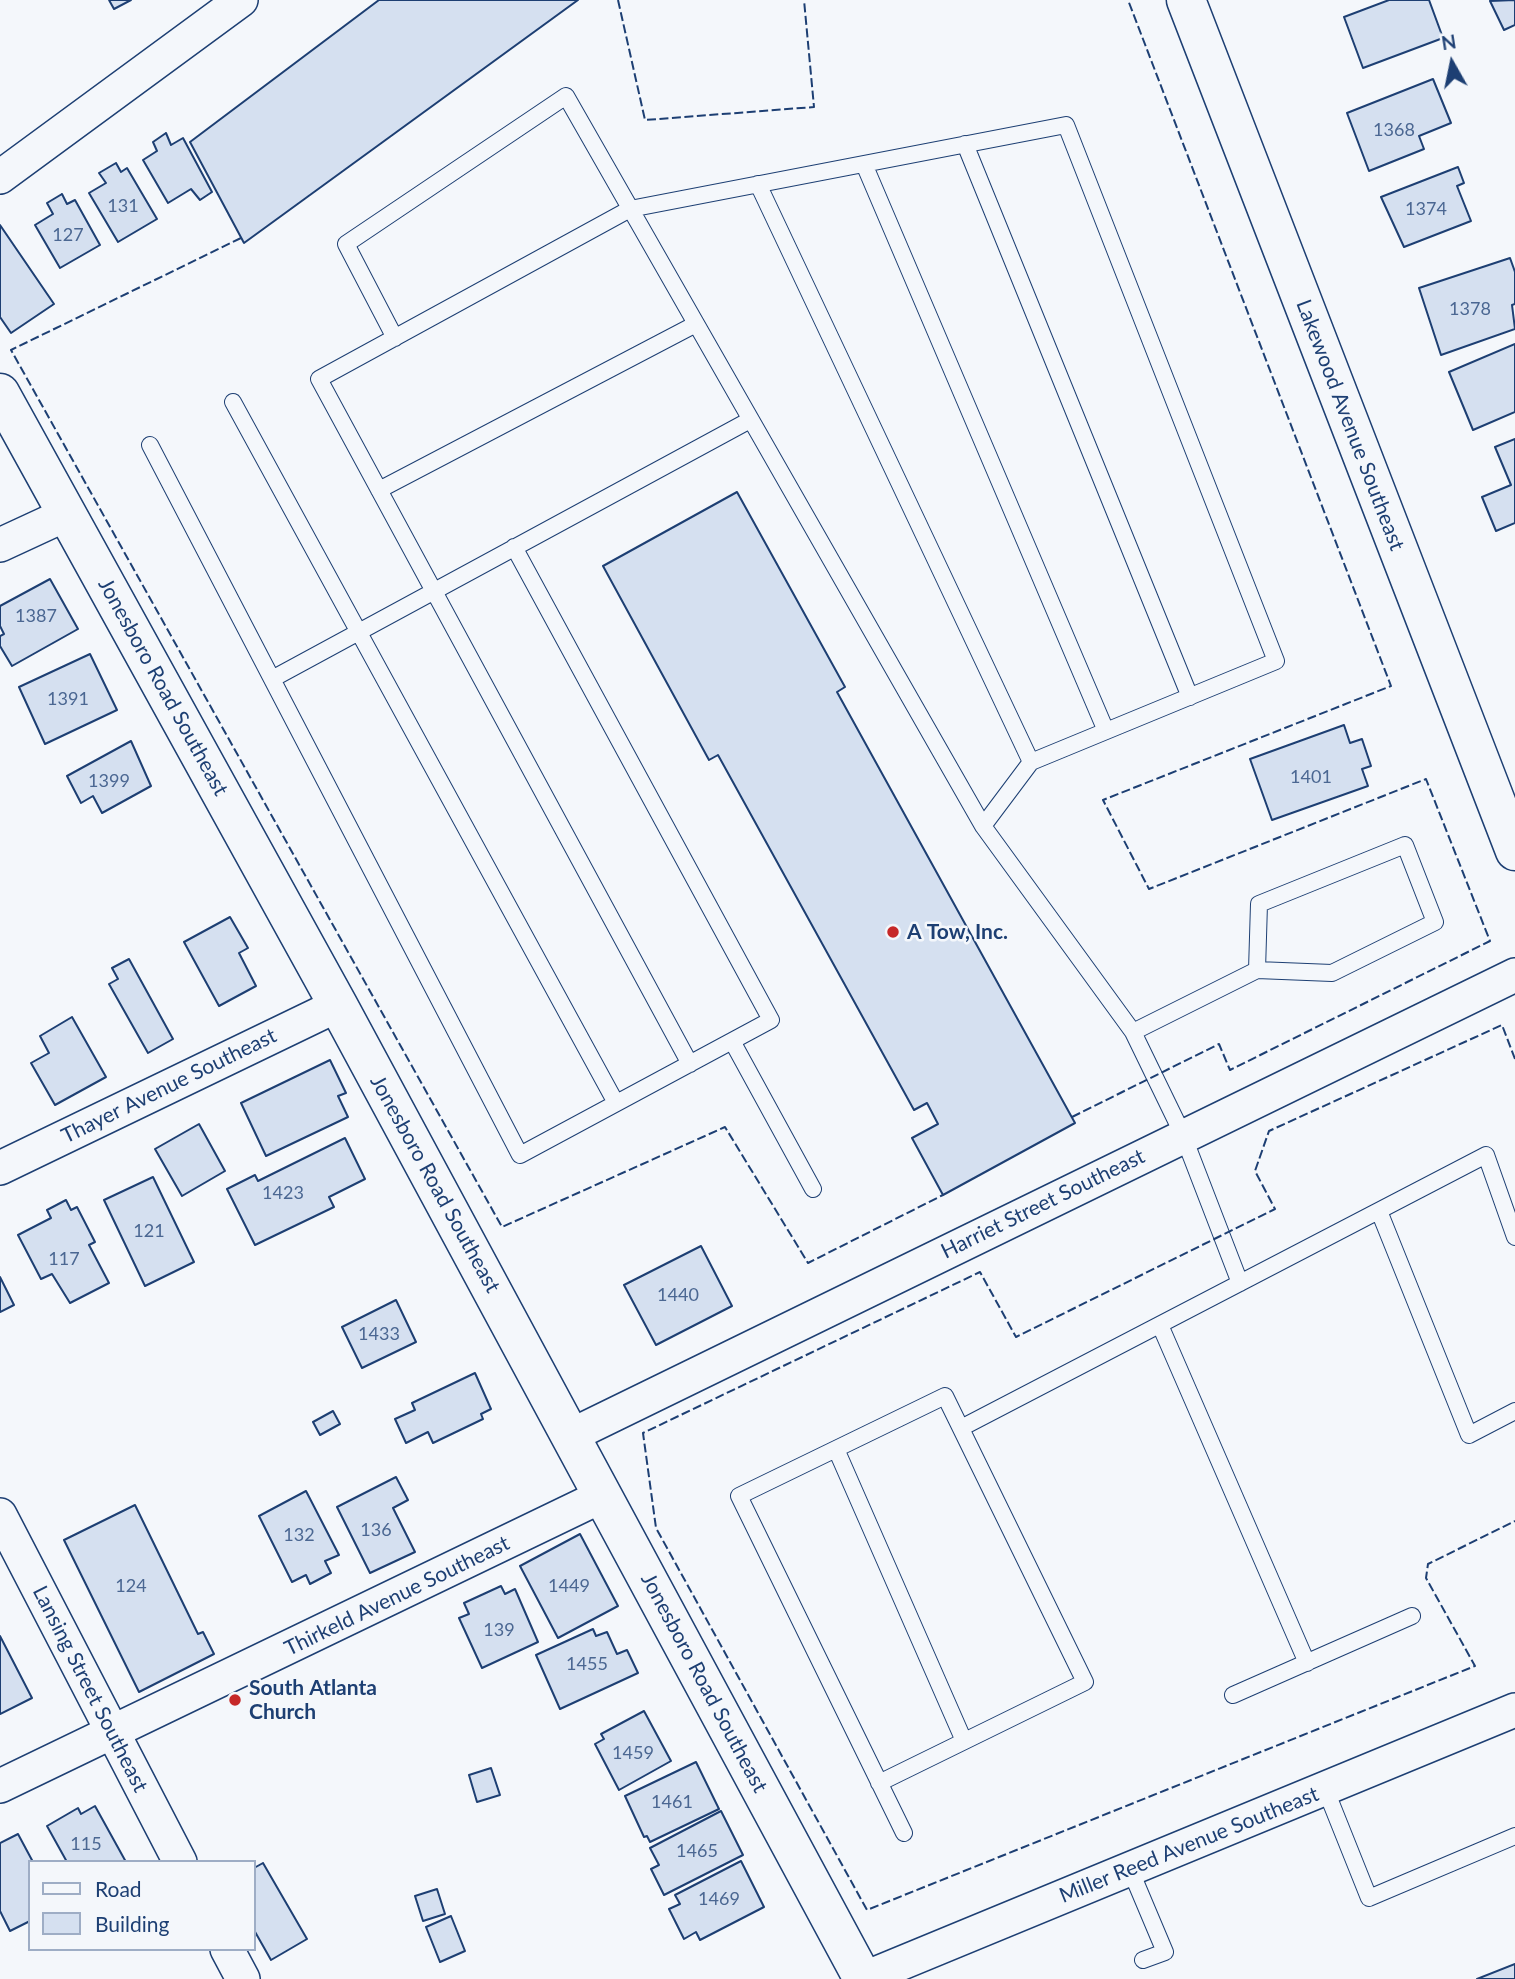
<!DOCTYPE html>
<html>
<head>
<meta charset="utf-8">
<style>
	body { margin:0 }
	#map { position:relative; width:1515px; height:1979px; overflow:hidden; background:#f4f7fb; font-family:Lato,sans-serif }
	canvas { display:block }
	.legend { position:absolute; left:28px; top:1860px; width:228px; height:91px; box-sizing:border-box; background:#f4f7fb; border:2px solid #9eadc5; margin:0; padding:9px 12px; list-style:none; font-size:21px; color:#1d3f73 }
	.legend li { display:flex; align-items:center; gap:14px; height:35px }
	.legend b { width:35px; border:2px solid #9eadc5 }
	.north { position:absolute; left:1417px; top:28px; width:70px; height:70px; -webkit-text-stroke:5px #f4f7fb; paint-order:stroke; rotate:351deg; font-size:19px; font-weight:700; line-height:28px; text-align:center; color:#1d3f73 }
	.north::after { content:''; display:block; margin:auto; width:24px; height:32px; background:#1d3f73; clip-path:polygon(50% 0,100% 100%,50% 72%,0 100%) }
</style>
</head>
<body>
<div id="map">
<canvas width="1515" height="1979"></canvas>
<ul class="legend">
<li><b style="height:9px;background:#f4f7fb"></b>Road</li>
<li><b style="height:19px;background:#d5e0f0"></b>Building</li>
</ul>
<div class="north">N</div>
</div>
<script>
const ctx = document.querySelector('canvas').getContext('2d');
ctx.lineJoin = 'round';
function fill(path, color) { ctx.fillStyle = color; ctx.fill(path, 'evenodd'); }
const toPath = rows => new Path2D(rows.map(r => 'M' + r).join(''));
function stroke(path, color, width, dash) { ctx.strokeStyle = color; ctx.lineWidth = width; ctx.lineCap = dash ? 'butt' : 'round'; ctx.setLineDash(dash || []); ctx.stroke(path); }
function label(font, color, halo, rows, align = 'center') {
  ctx.font = font + ' Lato,sans-serif'; ctx.lineWidth = 5; ctx.setLineDash([]); ctx.textBaseline = 'middle'; ctx.strokeStyle = halo; ctx.fillStyle = color; for (const [text, x, y, turn = 0] of rows) {
    ctx.save(); ctx.translate(x, y); ctx.rotate((+turn || 0) * Math.PI / 180); ctx.textAlign = isNaN(turn) ? turn : align; if (halo) ctx.strokeText(text, 0, 0); ctx.fillText(text, 0, 0); ctx.restore();
  }
}
const building = toPath([
	[109,0,131,0,114,9,109,0],
	[379,0,578,0,244,243,190,142,379,0],
	[1389,0,1429,0,1443,38,1363,68,1344,17,1389,0],
	[1515,0,1515,25,1504,30,1490,1,1515,0],
	[1433,79,1451,123,1419,136,1424,149,1369,171,1347,113,1433,79],
	[166,133,171,145,183,138,212,192,200,200,191,189,168,203,143,160,157,151,153,142,166,133],
	[116,163,121,172,127,168,157,219,118,242,89,193,106,183,99,173,116,163],
	[1458,167,1464,183,1457,186,1471,221,1404,247,1381,197,1458,167],
	[62,194,67,204,75,200,100,245,60,268,35,225,53,214,47,203,62,194],
	[0,225,54,304,11,333,0,317,0,225],
	[1510,258,1515,272,1515,304,1512,305,1515,329,1441,355,1419,288,1510,258],
	[1515,344,1515,412,1473,430,1449,372,1515,344],
	[1515,439,1515,523,1496,531,1482,497,1511,485,1495,447,1515,439],
	[737,492,845,687,837,692,1075,1123,943,1195,912,1138,938,1124,927,1103,914,1110,718,755,709,760,603,566,737,492],
	[50,579,78,629,12,666,0,646,0,636,4,634,0,626,0,606,50,579],
	[90,654,117,710,45,744,19,687,90,654],
	[1344,725,1350,743,1362,739,1371,766,1362,769,1368,786,1272,820,1250,759,1344,725],
	[131,741,151,786,102,813,93,796,81,803,67,776,131,741],
	[230,917,248,948,239,953,256,986,219,1006,184,942,230,917],
	[129,959,173,1039,148,1053,109,984,118,979,112,968,129,959],
	[72,1017,106,1077,55,1105,31,1063,49,1053,40,1036,72,1017],
	[330,1060,346,1093,338,1096,348,1117,266,1156,241,1103,330,1060],
	[199,1124,225,1171,182,1196,155,1149,199,1124],
	[345,1138,365,1179,329,1197,334,1207,255,1245,227,1189,255,1175,258,1181,345,1138],
	[153,1177,194,1262,145,1286,104,1200,153,1177],
	[66,1200,71,1210,77,1207,95,1242,89,1245,109,1283,70,1303,52,1274,41,1279,18,1235,51,1218,47,1210,66,1200],
	[701,1246,732,1306,656,1345,624,1285,701,1246],
	[0,1277,14,1305,0,1312,0,1277],
	[396,1300,416,1342,362,1368,342,1327,396,1300],
	[475,1373,491,1409,481,1414,483,1419,433,1443,428,1432,406,1443,395,1419,415,1410,412,1403,475,1373],
	[333,1411,340,1424,320,1435,313,1422,333,1411],
	[396,1477,408,1500,393,1508,415,1552,370,1573,337,1507,396,1477],
	[306,1491,339,1555,325,1561,331,1573,310,1584,306,1575,292,1582,259,1516,306,1491],
	[135,1505,198,1634,203,1632,214,1654,139,1692,64,1540,135,1505],
	[580,1534,618,1606,558,1638,520,1566,580,1534],
	[501,1586,505,1594,515,1589,538,1642,482,1668,459,1618,469,1614,464,1603,501,1586],
	[593,1629,596,1636,607,1632,617,1654,627,1650,638,1673,560,1709,536,1655,593,1629],
	[0,1636,32,1698,0,1714,0,1636],
	[644,1711,671,1761,619,1790,595,1744,604,1739,601,1734,644,1711],
	[696,1762,719,1809,650,1842,647,1836,644,1837,625,1796,696,1762],
	[491,1768,500,1795,477,1802,469,1775,491,1768],
	[95,1806,126,1862,67,1862,47,1826,78,1808,81,1814,95,1806],
	[721,1811,743,1855,664,1895,651,1869,659,1865,650,1848,721,1811],
	[18,1834,33,1862,30,1862,30,1921,10,1931,0,1911,0,1843,18,1834],
	[741,1861,764,1907,700,1940,696,1932,684,1939,669,1909,680,1904,675,1895,741,1861],
	[263,1863,307,1939,271,1960,254,1930,254,1868,263,1863],
	[437,1889,445,1914,423,1921,415,1896,437,1889],
	[451,1916,465,1951,440,1962,426,1927,451,1916],
	[1515,1964,1515,1979,1477,1979,1515,1964]
]);
const lane = toPath([
	[965,144,1190,697],
	[864,164,1106,731],
	[758,184,1031,762],
	[395,338,346,244,566,96,983,826,1133,1032,1183,1135,1240,1283],
	[233,402,616,1103],
	[150,445,520,1155,771,1020,514,547],
	[379,490,696,324],
	[272,679,750,420],
	[1133,1032,1257,970,1332,973,1435,922,1405,845,1259,904,1257,970],
	[732,1041,813,1189],
	[690,1064,319,379,630,209,1066,125,1276,661,1031,762,983,826],
	[1379,1211,1469,1435,1515,1411],
	[1160,1325,1307,1663],
	[961,1428,1486,1155,1515,1237],
	[836,1449,964,1741],
	[1233,1695,1412,1616],
	[879,1783,1085,1682,945,1396,739,1496,904,1833],
	[1325,1788,1369,1898,1515,1836],
	[1130,1869,1165,1952,1143,1960]
]);
const street = toPath([
	[0,177,241,0],
	[0,545,67,514],
	[0,1168,338,1005],
	[572,1435,1515,975],
	[0,1515,180,1862],
	[0,1786,604,1495],
	[227,1949,243,1979],
	[863,1979,1515,1710]
]);
const secondary = toPath([
	[1186,0,1515,851],
	[0,393,338,1005,863,1979]
]);
const fence = toPath([
	[618,0,645,120,814,107,804,0],
	[241,238,11,350,502,1227,725,1127,808,1263,943,1195],
	[1515,1059,1502,1025,1269,1131,1255,1171,1275,1209,1016,1337,980,1272,643,1433,656,1528,867,1910,1475,1666,1426,1578,1428,1564,1515,1521],
	[1072,1117,1219,1044,1230,1070,1490,941,1426,779,1149,889,1103,800,1391,686,1128,0]
]);
const markers = [
	[893,932,7,"#c62828"],
	[235,1700,7,"#c62828"]
];
const numberNames = [
	["1368",1394,130],
	["131",123,206],
	["1374",1426,209],
	["127",68,235],
	["1378",1470,309],
	["1387",36,616],
	["1391",68,699],
	["1401",1311,777],
	["1399",109,781],
	["1423",283,1193],
	["121",149,1231],
	["117",64,1259],
	["1440",678,1295],
	["1433",379,1334],
	["136",376,1530],
	["132",299,1535],
	["124",131,1586],
	["1449",569,1586],
	["139",499,1630],
	["1455",587,1664],
	["1459",633,1753],
	["1461",672,1802],
	["115",86,1844],
	["1465",697,1851],
	["1469",719,1899]
];
const streetNames = [
	["Lakewood Avenue Southeast",1350,425,69],
	["Jonesboro Road Southeast",163,687,61],
	["Thayer Avenue Southeast",169,1086,-26],
	["Jonesboro Road Southeast",435,1184,61],
	["Harriet Street Southeast",1043,1204,-26],
	["Thirkeld Avenue Southeast",397,1596,-26],
	["Jonesboro Road Southeast",704,1683,62],
	["Lansing Street Southeast",90,1689,63],
	["Miller Reed Avenue Southeast",1189,1845,-22]
];
const poiNames = [
	["A Tow, Inc.",907,932],
	["South Atlanta",249,1688],
	["Church",249,1712]
];
fill(building, '#d5e0f0');
stroke(building, '#1d3f73', 2);
stroke(lane, '#1d3f73', 18);
stroke(street, '#1d3f73', 36);
stroke(secondary, '#1d3f73', 41);
stroke(lane, '#f4f7fb', 16);
stroke(street, '#f4f7fb', 33);
stroke(secondary, '#f4f7fb', 38);
stroke(fence, '#1d3f73', 2, [9, 3.5]);
for (const [x, y, r, color] of markers) { const dot = new Path2D(); dot.arc(x, y, r, 0, 2 * Math.PI); ctx.fillStyle = color; ctx.fill(dot); stroke(dot, '#f4f7fb', 2.5); }
label('18px', '#4b6792', null, numberNames);
label('21px', '#1d3f73', '#f4f7fb', streetNames);
label('bold 21px', '#1d3f73', '#f4f7fb', poiNames, 'left');
</script>
</body>
</html>
